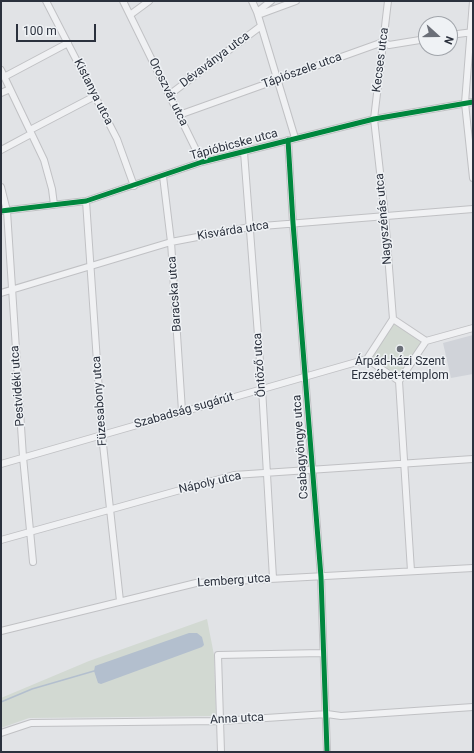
<!DOCTYPE html>
<html>
<head>
<meta charset="utf-8">
<style>
	body { margin:0 }
	#map { position:relative; width:474px; height:753px; overflow:hidden; background:#e1e3e6; font-family:Roboto,sans-serif }
	canvas { display:block }
	.frame { position:absolute; inset:0; border:2px solid #2b313d; pointer-events:none }
	.north { position:absolute; left:418px; top:16px; width:40px; height:40px; box-sizing:border-box; background:#eff2f5; border:1px solid #a1a5ab; border-radius:50%; rotate:111deg; font-size:11px; font-weight:700; line-height:16px; text-align:center; color:#2b313d }
	.north::after { content:''; display:block; margin:auto; width:14px; height:18px; background:#6b6f78; clip-path:polygon(50% 0,100% 100%,50% 72%,0 100%) }
	.scale { position:absolute; left:16px; top:24px; width:80px; height:18px; box-sizing:border-box; border:2px solid #2b313d; border-top:0; padding-left:5px; font-size:12px; line-height:14px; white-space:nowrap; color:#2b313d; -webkit-text-stroke:3px #eff2f5; paint-order:stroke }
</style>
</head>
<body>
<div id="map">
<canvas width="474" height="753"></canvas>
<div class="frame"></div>
<div class="north">N</div>
<div class="scale">100 m</div>
</div>
<script>
const ctx = document.querySelector('canvas').getContext('2d');
ctx.lineJoin = 'round';
function fill(path, color) { ctx.fillStyle = color; ctx.fill(path, 'evenodd'); }
const toPath = rows => new Path2D(rows.map(r => 'M' + r).join(''));
function stroke(path, color, width, dash) { ctx.strokeStyle = color; ctx.lineWidth = width; ctx.lineCap = dash ? 'butt' : 'round'; ctx.setLineDash(dash || []); ctx.stroke(path); }
function label(font, color, halo, rows, align = 'center') {
  ctx.font = font + ' Roboto,sans-serif'; ctx.lineWidth = 3; ctx.setLineDash([]); ctx.textBaseline = 'middle'; ctx.strokeStyle = halo; ctx.fillStyle = color; for (const [text, x, y, turn = 0] of rows) {
    ctx.save(); ctx.translate(x, y); ctx.rotate((+turn || 0) * Math.PI / 180); ctx.textAlign = isNaN(turn) ? turn : align; if (halo) ctx.strokeText(text, 0, 0); ctx.fillText(text, 0, 0); ctx.restore();
  }
}
const built = toPath([
	[473,335,473,374,451,378,443,343]
]);
const green = toPath([
	[393,319,426,341,399,381,367,359],
	[207,619,214,655,216,716,29,718,1,728,1,698,89,661]
]);
const water = toPath([
	[189,633,197,633,202,637,204,645,202,647,101,684,98,683,94,671,95,666]
]);
const stream = toPath([
	[1,702,32,689,94,671]
]);
const minor = toPath([
	[46,1,117,139,134,186],
	[123,1,202,162],
	[252,1,257,12,295,138],
	[388,1,374,119,385,216,393,319],
	[473,1,465,103,473,178],
	[257,12,271,1],
	[130,15,149,1],
	[258,15,296,1],
	[450,35,473,32],
	[1,70,44,160,52,189,54,205],
	[4,77,68,43],
	[1,93,10,89],
	[169,95,261,26],
	[179,115,383,42,389,45,426,39],
	[30,130,95,96],
	[288,140,293,223,321,577,327,752],
	[1,150,31,134],
	[244,152,262,388,273,578],
	[163,176,171,242,182,411],
	[1,187,7,211,23,457,33,562],
	[86,201,102,435,120,601],
	[1,211,86,201,202,162,374,119,473,102],
	[1,293,171,242,250,227,473,209],
	[426,341,473,328],
	[367,359,393,319,426,341],
	[367,359,399,381,426,341],
	[399,381,411,571],
	[1,464,367,359],
	[1,540,234,475,473,459],
	[1,631,196,583,473,568],
	[1,733,31,723,220,721,327,714,341,716,473,707],
	[221,752,218,655,323,653]
]);
const cycleway = toPath([
	[288,140,293,223,321,577,327,752],
	[1,211,86,201,202,162,374,119,473,102]
]);
const markers = [
	[400,349,4,"#6b6f78"]
];
const streetNames = [
	["Dévaványa utca",215,60,-37],
	["Kecses utca",381,60,-83],
	["Tápiószele utca",302,71,-20],
	["Kistanya utca",93,92,63],
	["Oroszvár utca",168,92,64],
	["Tápióbicske utca",234,145,-15],
	["Nagyszénás utca",384,219,-95],
	["Kisvárda utca",233,231,-9],
	["Baracska utca",175,294,-94],
	["Öntöző utca",260,365,-94],
	["Pestvidéki utca",18,386,-94],
	["Füzesabony utca",100,401,-94],
	["Szabadság sugárút",184,411,-16],
	["Csabagyöngye utca",301,447,-94],
	["Nápoly utca",210,483,-13],
	["Lemberg utca",234,581,-4],
	["Anna utca",237,719,-3]
];
const poiNames = [
	["Árpád-házi Szent",400,362],
	["Erzsébet-templom",400,376]
];
fill(built, '#d0d3d9');
fill(green, '#d2d9d2');
fill(water, '#b3bfce');
stroke(stream, '#b3bfce', 1.5);
stroke(minor, '#c0c1c4', 8);
stroke(minor, '#f0f1f3', 6);
stroke(cycleway, '#00873e', 5);
for (const [x, y, r, color] of markers) { const dot = new Path2D(); dot.arc(x, y, r, 0, 2 * Math.PI); ctx.fillStyle = color; ctx.fill(dot); stroke(dot, '#eff2f5', 1.5); }
label('12px', '#2b313d', '#eff2f5', streetNames);
label('12px', '#2b313d', '#eff2f5', poiNames);
</script>
</body>
</html>
